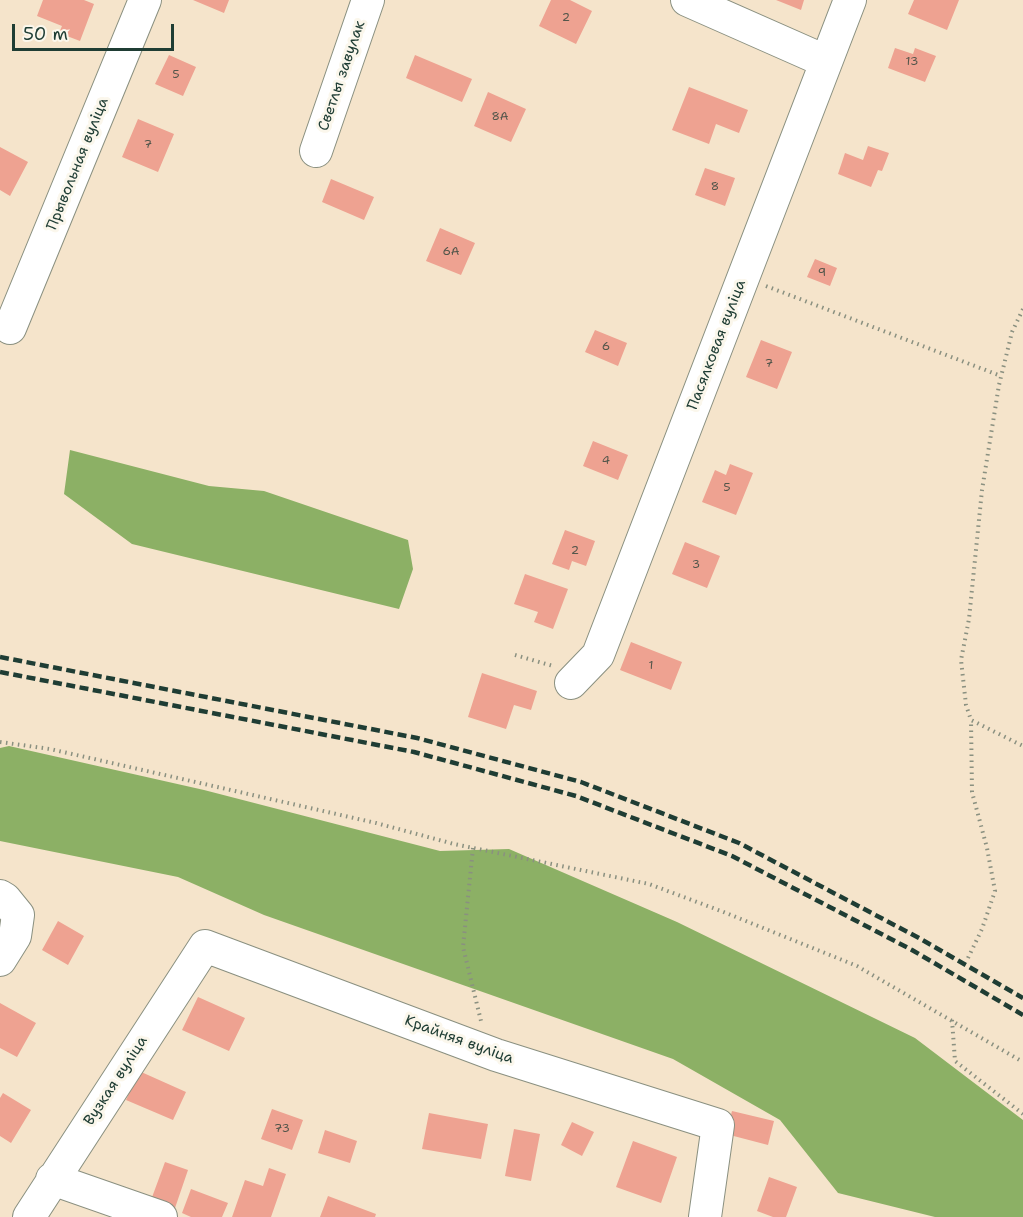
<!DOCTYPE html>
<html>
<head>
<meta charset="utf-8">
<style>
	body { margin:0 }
	#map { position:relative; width:1023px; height:1217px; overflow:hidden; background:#f5e4cb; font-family:"Shantell Sans",sans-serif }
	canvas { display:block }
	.scale { position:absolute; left:12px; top:24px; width:162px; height:27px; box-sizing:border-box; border:3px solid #1f3d34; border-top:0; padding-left:8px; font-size:18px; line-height:21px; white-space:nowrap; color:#1f3d34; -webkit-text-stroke:4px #fbf7ec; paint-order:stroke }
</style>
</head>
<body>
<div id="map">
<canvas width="1023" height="1217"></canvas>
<div class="scale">50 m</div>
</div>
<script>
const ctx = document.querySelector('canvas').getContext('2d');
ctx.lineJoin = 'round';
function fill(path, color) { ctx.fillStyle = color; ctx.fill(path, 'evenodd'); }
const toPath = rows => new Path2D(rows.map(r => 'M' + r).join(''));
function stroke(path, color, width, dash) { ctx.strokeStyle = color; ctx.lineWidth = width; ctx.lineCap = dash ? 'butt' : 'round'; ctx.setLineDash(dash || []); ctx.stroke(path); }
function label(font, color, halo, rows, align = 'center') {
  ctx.font = font + ' "Shantell Sans",sans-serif'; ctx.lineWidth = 6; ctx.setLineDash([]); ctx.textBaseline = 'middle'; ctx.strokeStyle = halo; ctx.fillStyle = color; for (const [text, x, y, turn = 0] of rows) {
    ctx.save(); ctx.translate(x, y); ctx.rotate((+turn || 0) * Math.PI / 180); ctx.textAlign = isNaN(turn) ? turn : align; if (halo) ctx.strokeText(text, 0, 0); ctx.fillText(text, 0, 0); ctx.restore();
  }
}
const forest = toPath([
	[70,450,209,486,264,491,408,540,413,569,399,609,132,544,64,494],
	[9,746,204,790,440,851,509,849,677,922,915,1038,1023,1120,1023,1217,935,1217,838,1193,780,1120,673,1059,264,915,178,877,0,841,0,748]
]);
const building = toPath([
	[43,0,84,0,94,4,80,41,59,33,62,26,37,16],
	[193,0,229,0,224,13],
	[551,0,570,0,592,11,576,44,539,26],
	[776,0,804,0,801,10],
	[914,0,959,0,947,30,908,14],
	[895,48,913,54,915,48,936,56,925,82,888,68],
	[169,55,196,67,183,96,155,84],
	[415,55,472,79,462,102,406,78],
	[689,87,748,110,739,133,716,124,709,144,672,130],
	[488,92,526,109,511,142,474,126],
	[138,119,174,134,158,172,122,157],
	[868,146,889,153,882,171,878,170,871,187,838,174,845,153,863,160],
	[0,147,28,162,10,196,0,190],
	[705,168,735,178,725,206,695,195],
	[331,179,374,197,364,220,322,202],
	[440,228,475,243,461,275,426,261],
	[815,259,837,268,830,286,807,277],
	[595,330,627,343,618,366,585,352],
	[761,340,792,352,777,389,746,377],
	[593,441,628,455,618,480,583,466],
	[730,464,753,473,736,515,702,502,715,470,726,475],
	[565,530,595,541,586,566,572,561,569,570,552,564],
	[685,542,720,556,707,588,672,574],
	[525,574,568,589,553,629,534,622,538,612,514,604],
	[631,642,682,662,671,690,620,670],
	[482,673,537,691,531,710,514,705,506,729,468,717],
	[58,921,84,936,68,965,42,950],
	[198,997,245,1018,229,1051,182,1030],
	[0,1003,36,1023,17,1057,0,1048],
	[139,1071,186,1092,173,1120,126,1100],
	[3,1093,31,1110,11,1143,0,1136,0,1098],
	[272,1109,303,1120,292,1150,261,1139],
	[732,1111,774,1121,768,1145,726,1134],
	[429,1113,488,1124,481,1159,422,1149],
	[572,1122,594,1132,582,1156,561,1145],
	[514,1129,540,1134,531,1181,505,1176],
	[325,1130,357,1141,350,1163,318,1153],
	[633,1141,677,1157,661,1203,616,1187],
	[165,1162,188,1170,175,1208,151,1200],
	[269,1168,286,1174,271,1217,232,1217,245,1180,263,1186],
	[769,1177,797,1187,786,1217,773,1217,757,1211],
	[191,1189,228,1203,222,1217,191,1217,182,1213],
	[328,1196,376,1214,375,1217,320,1217]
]);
const path = toPath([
	[766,286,1001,376],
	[1023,309,1012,332,999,385,982,490,969,619,961,660,966,705,971,720,1023,746],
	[515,655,553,666],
	[0,742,50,749,376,823,454,844,649,884,721,911,857,966,1023,1062],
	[473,848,463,947,481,1021],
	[968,958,982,929,995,891,987,848,972,792,971,720],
	[952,1020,955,1061,1023,1114]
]);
const minor = toPath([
	[687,0,825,61],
	[316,151,368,0],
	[10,328,145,0],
	[571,683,598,655,850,0],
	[0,896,5,899,18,915,15,936,0,960],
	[52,1179,161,1217],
	[29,1217,205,946,496,1055,718,1125,705,1217]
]);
const rail = toPath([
	[0,657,417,738,581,782,739,843,919,938,1023,998],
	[0,672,414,752,576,796,732,856,912,950,1023,1015]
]);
const numberNames = [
	["2",566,18],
	["13",912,62],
	["5",176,75],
	["8А",500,117],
	["7",148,145],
	["8",715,187],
	["6А",451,252],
	["9",822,273],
	["6",606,347],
	["7",769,364],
	["4",606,461],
	["5",727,488],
	["2",575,551],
	["3",696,565],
	["1",651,666],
	["73",282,1129]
];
const streetNames = [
	["Светлы завулак",342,76,-71],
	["Прывольная вуліца",78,164,-68],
	["Пасялковая вуліца",717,345,-69],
	["Крайняя вуліца",459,1040,20],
	["Вузкая вуліца",116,1081,-57]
];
fill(forest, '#8cb065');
fill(building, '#eea291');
stroke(minor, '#8a9080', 34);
stroke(path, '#8a9080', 4, [1.5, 4.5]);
stroke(minor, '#fff', 32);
stroke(rail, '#1f3d34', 4.5, [9, 4.5]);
label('12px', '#53564b', null, numberNames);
label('15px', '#1f3d34', '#fbf7ec', streetNames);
</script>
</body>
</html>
